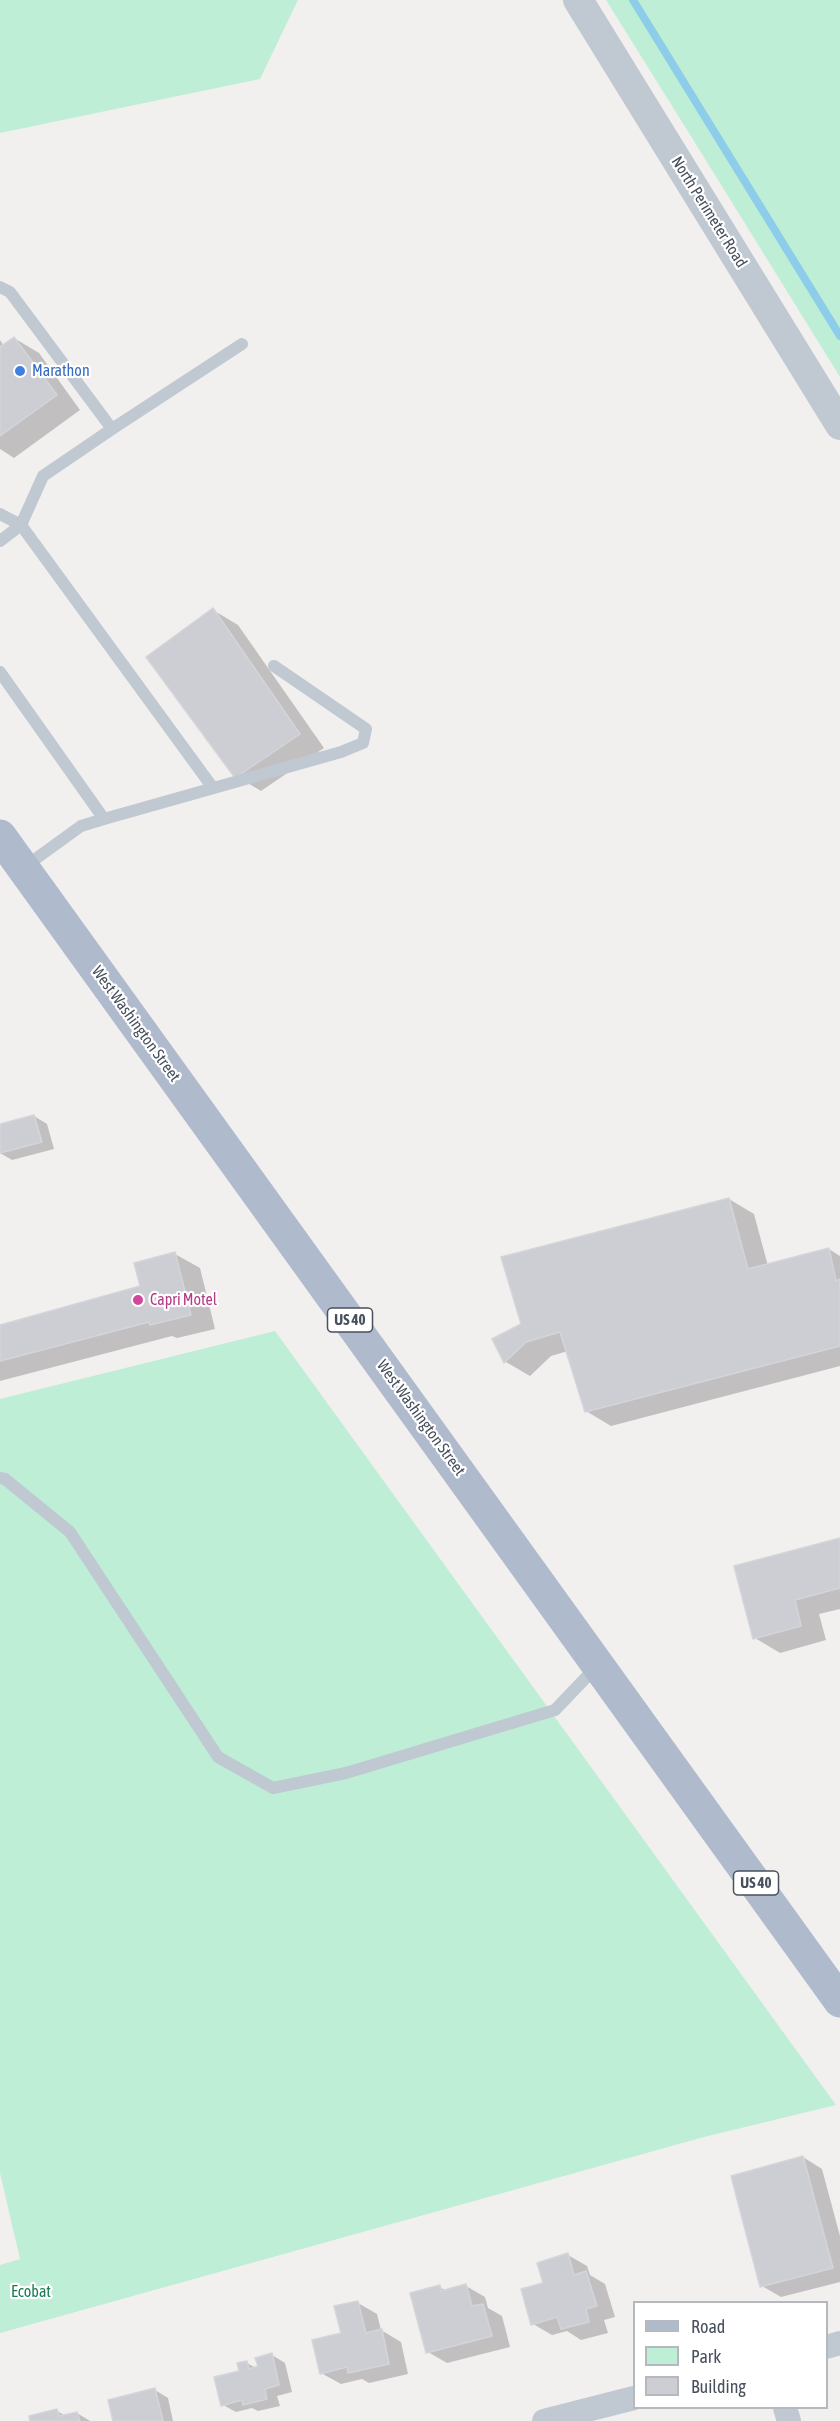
<!DOCTYPE html>
<html>
<head>
<meta charset="utf-8">
<style>
	body { margin:0 }
	#map { position:relative; width:840px; height:2421px; overflow:hidden; background:#f2efef; font-family:"Asap Condensed",sans-serif }
	canvas { display:block }
	.legend { position:absolute; left:633px; top:2301px; width:195px; height:108px; box-sizing:border-box; background:#fff; border:2px solid #b5b9be; margin:0; padding:8px 10px; list-style:none; font-size:18px; color:#47505c }
	.legend li { display:flex; align-items:center; gap:12px; height:30px }
	.legend b { width:30px; border:2px solid #b5b9be }
</style>
</head>
<body>
<div id="map">
<canvas width="840" height="2421"></canvas>
<ul class="legend">
<li><b style="height:8px;background:#afbbcd"></b>Road</li>
<li><b style="height:16px;background:#bfeed6"></b>Park</li>
<li><b style="height:16px;background:#ccced4"></b>Building</li>
</ul>
</div>
<script>
const ctx = document.querySelector('canvas').getContext('2d');
ctx.lineJoin = 'round';
function fill(path, color) { ctx.fillStyle = color; ctx.fill(path, 'evenodd'); }
const toPath = rows => new Path2D(rows.map(r => 'M' + r).join(''));
function stroke(path, color, width, dash) { ctx.strokeStyle = color; ctx.lineWidth = width; ctx.lineCap = dash ? 'butt' : 'round'; ctx.setLineDash(dash || []); ctx.stroke(path); }
function label(font, color, halo, rows, align = 'center') {
  ctx.font = font + ' "Asap Condensed",sans-serif'; ctx.lineWidth = 4.5; ctx.setLineDash([]); ctx.textBaseline = 'middle'; ctx.strokeStyle = halo; ctx.fillStyle = color; for (const [text, x, y, turn = 0] of rows) {
    ctx.save(); ctx.translate(x, y); ctx.rotate((+turn || 0) * Math.PI / 180); ctx.textAlign = isNaN(turn) ? turn : align; if (halo) ctx.strokeText(text, 0, 0); ctx.fillText(text, 0, 0); ctx.restore();
  }
}
const green = toPath([
	[0,0,298,0,260,79,0,133],
	[606,0,840,0,840,377,697,146],
	[275,1331,836,2105,704,2137,0,2333,0,2265,20,2259,0,2173,0,1399]
]);
const shadow = toPath([
	[14,338,39,353,80,410,14,458,0,449,0,340,4,346],
	[213,610,238,625,324,748,261,791,236,776],
	[34,1116,47,1124,54,1149,12,1160,0,1153,0,1125],
	[729,1199,754,1214,768,1266,829,1249,840,1256,840,1366,611,1426,586,1411,568,1351,551,1356,530,1376,506,1362,494,1340],
	[175,1254,200,1268,215,1329,177,1338,172,1336,0,1381,0,1327,142,1287],
	[840,1539,840,1609,819,1614,826,1640,780,1653,755,1638],
	[803,2157,822,2169,840,2236,840,2282,781,2297,762,2286],
	[568,2255,587,2266,590,2275,605,2284,615,2317,604,2320,608,2333,581,2340,567,2331,552,2335,533,2324,545,2284],
	[466,2286,485,2297,488,2308,502,2316,510,2347,447,2363,428,2352,439,2287,447,2291],
	[358,2303,377,2314,381,2330,401,2342,408,2374,369,2383,362,2379,341,2384,321,2373],
	[272,2355,285,2363,292,2392,277,2396,280,2406,258,2411,252,2408,236,2412,223,2405,247,2363,256,2368],
	[155,2390,168,2398,173,2421,114,2421],
	[57,2411,66,2416,77,2413,90,2421,32,2421]
]);
const stream = toPath([
	[633,0,840,336]
]);
const building = toPath([
	[14,337,57,395,0,436,0,347,14,337],
	[213,608,300,734,235,778,146,657,213,608],
	[34,1115,42,1142,0,1153,0,1124,34,1115],
	[729,1198,748,1269,829,1248,836,1281,840,1279,840,1346,585,1412,560,1332,526,1342,504,1363,492,1339,521,1324,501,1257,729,1198],
	[175,1252,191,1315,150,1325,149,1322,0,1361,0,1325,140,1286,134,1263,175,1252],
	[840,1538,840,1588,795,1600,801,1626,753,1639,734,1566,840,1538],
	[803,2156,833,2268,760,2287,731,2176,803,2156],
	[568,2253,574,2275,586,2271,597,2306,586,2309,589,2322,561,2329,557,2317,531,2325,521,2289,543,2283,537,2263,568,2253],
	[466,2284,472,2306,483,2304,492,2336,426,2353,410,2293,440,2285,441,2291,466,2284],
	[358,2301,366,2333,382,2329,389,2364,348,2373,347,2367,320,2374,312,2340,341,2333,334,2306,358,2301],
	[272,2353,279,2385,265,2389,267,2399,243,2405,242,2400,221,2406,214,2377,239,2371,237,2363,247,2361,249,2369,258,2366,255,2358,272,2353],
	[155,2388,163,2421,113,2421,108,2400,155,2388],
	[57,2409,59,2416,77,2412,80,2421,30,2421,29,2416,57,2409]
]);
const service = toPath([
	[0,287,10,292,112,429,43,476,21,525,0,514],
	[112,429,242,344],
	[0,541,21,525,213,788],
	[0,672,104,819,81,826,23,868],
	[104,819,341,752,363,743,366,729,274,666],
	[0,1478,5,1479,70,1532,218,1757,273,1788,346,1773,555,1710,598,1665]
]);
const minor = toPath([
	[826,2347,840,2343],
	[785,2408,789,2421],
	[544,2421,634,2398]
]);
const tertiary = toPath([
	[578,0,840,425]
]);
const primary = toPath([
	[0,836,840,2001]
]);
const markers = [
	[20,371,6,"#3f7fe0"],
	[138,1300,6,"#d1479c"]
];
const shields = [
	[350,1320,45],
	[756,1883,45]
];
const shieldNames = [
	["US 40",350,1320],
	["US 40",756,1883]
];
const streetNames = [
	["North Perimeter Road",709,212,58],
	["West Washington Street",136,1024,54],
	["West Washington Street",421,1418,54]
];
const shopNames = [
	["Marathon",32,371]
];
const hotelNames = [
	["Capri Motel",150,1300]
];
const parkNames = [
	["Ecobat",31,2292]
];
fill(green, '#bfeed6');
fill(shadow, '#0003');
stroke(stream, '#8dcdea', 8);
fill(building, '#ccced4');
stroke(building, '#d3d5da', 1.5);
stroke(service, '#c0c8d1', 12);
stroke(minor, '#c0c8d1', 24);
stroke(tertiary, '#c0c8d1', 30);
stroke(primary, '#afbbcd', 33);
for (const [x, y, r, color] of markers) { const dot = new Path2D(); dot.arc(x, y, r, 0, 2 * Math.PI); ctx.fillStyle = color; ctx.fill(dot); stroke(dot, '#fff', 2); }
for (const [x, y, w] of shields) { const box = new Path2D(); box.roundRect(x - w / 2, y - 12, w, 24, 4.5); ctx.fillStyle = '#fff'; ctx.fill(box); stroke(box, '#47505c', 1.5); }
label('bold 15px', '#47505c', null, shieldNames);
label('16px', '#47505c', '#fff', streetNames);
label('16px', '#366cbe', '#fff', shopNames, 'left');
label('16px', '#b23c85', '#fff', hotelNames, 'left');
label('16px', '#197c55', '#fff', parkNames);
</script>
</body>
</html>
